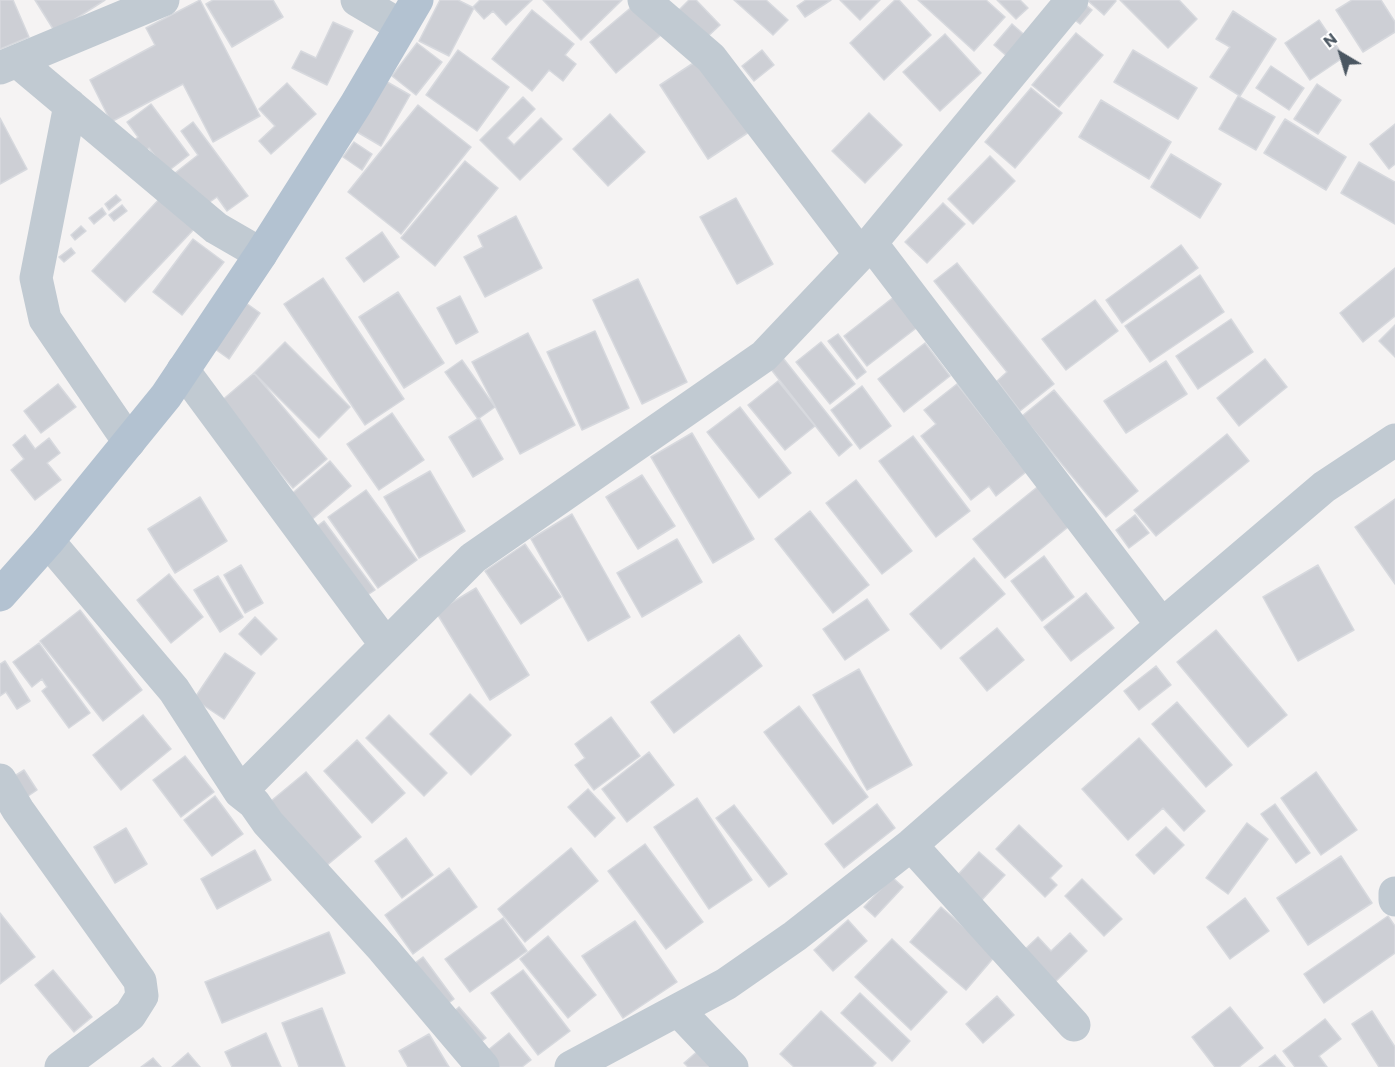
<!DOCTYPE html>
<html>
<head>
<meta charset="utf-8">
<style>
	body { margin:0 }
	#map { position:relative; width:1395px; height:1067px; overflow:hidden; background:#f5f3f3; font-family:Commissioner,sans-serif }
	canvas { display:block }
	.north { position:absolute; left:1311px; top:24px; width:60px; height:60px; -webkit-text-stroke:4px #fff; paint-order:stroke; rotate:322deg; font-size:16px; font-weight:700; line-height:24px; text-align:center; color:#4a5661 }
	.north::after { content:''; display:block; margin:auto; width:21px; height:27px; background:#4a5661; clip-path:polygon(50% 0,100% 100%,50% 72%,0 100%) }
</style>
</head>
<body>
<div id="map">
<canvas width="1395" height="1067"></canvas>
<div class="north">N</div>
</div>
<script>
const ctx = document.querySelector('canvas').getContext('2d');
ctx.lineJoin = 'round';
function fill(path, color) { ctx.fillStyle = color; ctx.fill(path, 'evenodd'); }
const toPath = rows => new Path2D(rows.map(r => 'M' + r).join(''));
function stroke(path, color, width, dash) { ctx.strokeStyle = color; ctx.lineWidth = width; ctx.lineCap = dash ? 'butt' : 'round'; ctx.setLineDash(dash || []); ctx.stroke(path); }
const building = toPath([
	[0,0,13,0,29,37,0,49,0,0],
	[35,0,105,0,55,32,35,0],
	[200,0,260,116,213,142,183,84,111,122,90,80,155,45,146,28,200,0],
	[213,0,273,0,283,17,232,47,206,4,213,0],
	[440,0,458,0,474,8,449,56,419,41,440,0],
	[480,0,532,0,506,25,493,11,484,19,473,7,480,0],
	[543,0,622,0,581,40,543,0],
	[640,0,668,29,616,73,590,42,640,0],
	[689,0,696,0,720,25,705,39,678,11,689,0],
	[734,0,766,0,788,20,773,35,734,0],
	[806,0,831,0,805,17,797,6,806,0],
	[840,0,880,0,860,20,840,0],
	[895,0,899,0,931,35,884,80,850,43,895,0],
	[918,0,986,0,1005,17,974,51,918,0],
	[997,0,1020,0,1028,8,1016,19,997,0],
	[1080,0,1092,10,1080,24,1067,14,1080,0],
	[1087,0,1115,0,1116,1,1104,15,1087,0],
	[1120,0,1179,0,1197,19,1168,48,1120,0],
	[1352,0,1381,0,1395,22,1395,32,1363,52,1336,10,1352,0],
	[532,10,574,44,565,55,576,64,563,81,549,70,532,91,492,59,532,10],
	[1233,11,1276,39,1240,96,1210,77,1230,47,1216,39,1233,11],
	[1319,20,1344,57,1310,80,1285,43,1319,20],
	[333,22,353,31,327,85,292,68,301,51,316,58,333,22],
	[1012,24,1028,38,1009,58,994,45,1012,24],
	[1076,33,1103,55,1059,107,1032,85,1076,33],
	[945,34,981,73,940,111,903,72,945,34],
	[417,43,442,62,416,95,392,76,417,43],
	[458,50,509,87,477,131,426,95,458,50],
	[762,50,774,65,754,81,742,66,762,50],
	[1133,50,1197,88,1178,119,1114,82,1133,50],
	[701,58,749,132,708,159,660,85,701,58],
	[1271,66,1304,88,1289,110,1256,88,1271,66],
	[382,79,410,95,381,146,352,129,382,79],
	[287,83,316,114,271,154,259,141,275,126,259,109,287,83],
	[1317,84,1341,100,1318,134,1294,119,1317,84],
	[1031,88,1062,113,1015,168,985,142,1031,88],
	[1238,96,1275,117,1256,150,1219,129,1238,96],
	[523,97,535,109,507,138,514,145,541,118,562,139,520,180,480,140,523,97],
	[1101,100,1171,142,1149,179,1079,137,1101,100],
	[151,104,189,155,167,172,149,148,139,156,130,144,138,137,127,122,151,104],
	[418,105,471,147,401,234,348,192,418,105],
	[869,113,902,145,865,183,832,151,869,113],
	[610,114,645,152,608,186,573,149,610,114],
	[0,118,27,169,0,184,0,118],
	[1285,119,1346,157,1326,190,1264,153,1285,119],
	[193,122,248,196,227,211,217,197,201,208,175,173,198,155,181,131,193,122],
	[1395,124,1395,164,1389,169,1370,144,1395,124],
	[354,142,372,154,362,170,343,157,354,142],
	[1171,154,1221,184,1200,218,1151,187,1171,154],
	[990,156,1015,181,973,224,948,199,990,156],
	[465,161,498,188,435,266,401,238,465,161],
	[1359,162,1395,182,1395,224,1341,193,1359,162],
	[116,195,121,200,109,210,105,204,116,195],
	[163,195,197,226,125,302,92,271,163,195],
	[736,198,773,264,737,284,700,217,736,198],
	[943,203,965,224,927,263,905,242,943,203],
	[122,205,127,211,114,221,109,215,122,205],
	[102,208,106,214,94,224,89,218,102,208],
	[516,216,542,268,485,297,464,257,483,247,478,236,516,216],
	[81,226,86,231,75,240,71,235,81,226],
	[382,232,399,257,364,282,346,258,382,232],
	[193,239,224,262,182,315,153,292,193,239],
	[1181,245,1198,268,1122,323,1106,300,1181,245],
	[71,248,75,253,64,262,59,257,71,248],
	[957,263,1054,384,1020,411,997,381,1007,372,934,281,957,263],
	[1395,268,1395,316,1363,342,1340,313,1395,268],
	[1200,275,1224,312,1150,362,1125,326,1200,275],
	[323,278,404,399,365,425,284,304,323,278],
	[638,279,687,382,642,404,593,300,638,279],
	[904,289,928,319,867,366,844,336,904,289],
	[398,292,444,363,404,388,359,317,398,292],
	[460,296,478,332,456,344,437,308,460,296],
	[1095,300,1118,331,1066,370,1042,339,1095,300],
	[246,303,260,313,229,359,215,349,246,303],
	[1231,319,1253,352,1198,389,1176,356,1231,319],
	[1395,325,1395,357,1379,341,1395,325],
	[595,331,629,408,582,430,547,352,595,331],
	[528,333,575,425,520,454,472,362,528,333],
	[838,334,866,372,857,379,828,341,838,334],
	[285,342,350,407,319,438,254,373,285,342],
	[821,342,855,384,830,404,796,362,821,342],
	[925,343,950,376,904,412,878,379,925,343],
	[783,358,852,445,839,456,770,368,783,358],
	[1265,359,1287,387,1239,426,1217,398,1265,359],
	[462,360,495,407,478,419,445,372,462,360],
	[1166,361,1187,394,1126,433,1104,401,1166,361],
	[254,373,327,459,293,488,220,402,254,373],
	[778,381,815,426,785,450,748,405,778,381],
	[58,384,76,407,41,433,24,411,58,384],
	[957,384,1026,472,996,496,989,486,971,500,921,436,936,424,924,410,957,384],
	[862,386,891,426,860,449,831,410,862,386],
	[1054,390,1138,491,1106,517,1022,416,1054,390],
	[740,407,791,473,759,498,707,432,740,407],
	[392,413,424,460,379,490,347,444,392,413],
	[479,418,503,459,473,477,449,437,479,418],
	[692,433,754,539,713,563,651,457,692,433],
	[1227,434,1249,461,1156,536,1134,510,1227,434],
	[25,435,35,449,49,438,60,453,47,463,61,480,35,500,11,470,24,459,13,445,25,435],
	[913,436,970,511,936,537,879,461,913,436],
	[330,461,351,486,309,522,288,497,330,461],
	[430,471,465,531,419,558,384,497,430,471],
	[642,475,675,526,638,549,606,497,642,475],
	[856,480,912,551,882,574,826,503,856,480],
	[1041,484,1073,523,1005,578,973,539,1041,484],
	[366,490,417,560,378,588,328,517,366,490],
	[200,497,227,541,175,573,148,529,200,497],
	[1395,499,1395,584,1355,527,1395,499],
	[810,511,869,585,833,613,775,539,810,511],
	[572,514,630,617,588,641,531,539,572,514],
	[1135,515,1149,533,1129,548,1116,530,1135,515],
	[324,521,375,590,363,598,312,530,324,521],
	[677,539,702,582,642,617,617,573,677,539],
	[525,544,561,597,521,624,485,571,525,544],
	[1044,556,1074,597,1042,621,1011,581,1044,556],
	[974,558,1005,594,941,649,910,614,974,558],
	[241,565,263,603,245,613,224,575,241,565],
	[1318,565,1354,630,1298,661,1263,597,1318,565],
	[169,574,203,617,171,643,137,600,169,574],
	[218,576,243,617,220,632,194,590,218,576],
	[476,588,529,675,490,700,436,612,476,588],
	[1086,593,1114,628,1071,661,1044,627,1086,593],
	[867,599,889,630,845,660,823,629,867,599],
	[80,610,142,690,103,721,40,641,80,610],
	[255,617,277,639,261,655,239,634,255,617],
	[997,628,1024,660,987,691,960,658,997,628],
	[1216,630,1287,715,1248,747,1177,662,1216,630],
	[739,635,762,666,674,733,651,702,739,635],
	[39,643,90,713,69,728,42,691,47,687,42,679,32,687,13,662,39,643],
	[225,653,255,673,224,719,194,699,225,653],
	[5,661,30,701,17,709,6,692,0,696,0,664,5,661],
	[1156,666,1171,685,1139,710,1124,691,1156,666],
	[859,669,912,765,867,790,813,695,859,669],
	[470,694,511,735,471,775,430,734,470,694],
	[1177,702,1232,765,1206,787,1152,724,1177,702],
	[799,706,868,797,833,824,764,732,799,706],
	[143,715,171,749,121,790,93,755,143,715],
	[389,715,447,773,424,796,366,738,389,715],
	[611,717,640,756,594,790,575,765,585,758,575,744,611,717],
	[1139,738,1205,811,1184,831,1163,808,1128,840,1082,789,1139,738],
	[357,740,405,793,372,823,324,771,357,740],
	[649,752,674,785,627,822,602,789,649,752],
	[185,756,214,792,181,817,153,780,185,756],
	[24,770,37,790,18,803,5,782,24,770],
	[306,772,361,837,320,871,265,806,306,772],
	[1316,772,1357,830,1321,855,1281,798,1316,772],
	[588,789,615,818,595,837,568,807,588,789],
	[215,796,243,834,212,856,184,820,215,796],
	[697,798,752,880,709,909,654,827,697,798],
	[877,804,895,828,844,868,825,844,877,804],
	[1275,804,1310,853,1296,863,1261,814,1275,804],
	[734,805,787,874,769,887,716,818,734,805],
	[1247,823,1268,839,1228,894,1206,878,1247,823],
	[1019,825,1062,866,1050,878,1057,885,1045,897,996,849,1019,825],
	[1166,827,1184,845,1154,874,1136,855,1166,827],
	[126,828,147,864,115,883,94,847,126,828],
	[406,838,433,875,402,898,375,861,406,838],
	[645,844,703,922,666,949,608,871,645,844],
	[571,848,598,881,525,942,498,909,571,848],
	[255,850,271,880,217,909,201,879,255,850],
	[979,852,1005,875,979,903,953,880,979,852],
	[1341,856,1372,903,1308,945,1277,898,1341,856],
	[449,868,477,907,413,954,385,915,449,868],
	[892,877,903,887,875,917,864,907,892,877],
	[1082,879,1122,919,1104,936,1065,896,1082,879],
	[1245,898,1269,931,1230,959,1207,927,1245,898],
	[941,907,996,955,966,990,910,942,941,907],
	[0,913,35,957,0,984,0,913],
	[1388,916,1395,926,1395,953,1324,1003,1304,974,1388,916],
	[503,918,527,951,470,992,445,959,503,918],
	[848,920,867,941,833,971,814,950,848,920],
	[635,921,677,982,623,1018,582,956,635,921],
	[329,932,345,973,222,1023,205,982,329,932],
	[1070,933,1087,951,1052,985,1021,953,1038,937,1051,951,1070,933],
	[548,936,596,995,568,1018,520,959,548,936],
	[892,939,947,992,911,1030,855,977,892,939],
	[423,957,454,999,438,1011,407,969,423,957],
	[53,970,92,1017,74,1032,35,985,53,970],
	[523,970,570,1031,538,1055,491,993,523,970],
	[860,993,910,1041,892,1061,841,1013,860,993],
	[997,996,1014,1015,983,1043,966,1024,997,996],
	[459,1007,486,1038,472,1049,445,1019,459,1007],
	[1230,1007,1263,1048,1239,1067,1215,1067,1192,1037,1230,1007],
	[322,1008,345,1067,299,1067,282,1023,322,1008],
	[821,1011,876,1063,872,1067,794,1067,780,1054,821,1011],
	[1372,1011,1395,1047,1395,1067,1379,1067,1352,1024,1372,1011],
	[1325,1019,1341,1039,1319,1056,1327,1067,1295,1067,1283,1051,1325,1019],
	[266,1033,281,1067,232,1067,225,1052,266,1033],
	[509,1033,531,1060,522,1067,491,1067,482,1055,509,1033],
	[429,1034,449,1067,408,1067,399,1051,429,1034],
	[700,1049,717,1067,688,1067,684,1063,700,1049],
	[188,1053,200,1067,172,1067,188,1053],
	[1275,1055,1285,1067,1259,1067,1275,1055],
	[153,1058,161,1067,141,1067,153,1058]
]);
const minor = toPath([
	[357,0,401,26],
	[644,0,711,58,860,254],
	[17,61,216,228,261,254],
	[0,68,163,0],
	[70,105,36,278,45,319,129,442],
	[871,243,1162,625],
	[183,370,386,645],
	[48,541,174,690,240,792,254,803,268,823,383,949,483,1067],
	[0,780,18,810,140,981,142,996,130,1015,61,1067],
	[240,792,473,558,764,356,871,243,1072,0],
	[911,845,1074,1025],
	[1395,893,1395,900],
	[678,1010,732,1067],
	[571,1067,726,984,795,936,911,845,1162,625,1324,487,1395,440]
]);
const major = toPath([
	[0,595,48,541,166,396,261,254,356,104,417,0]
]);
fill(building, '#cdcfd5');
stroke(building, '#d7d9de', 1.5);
stroke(minor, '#c1cad2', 33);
stroke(major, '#b3c2d1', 33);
</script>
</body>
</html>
